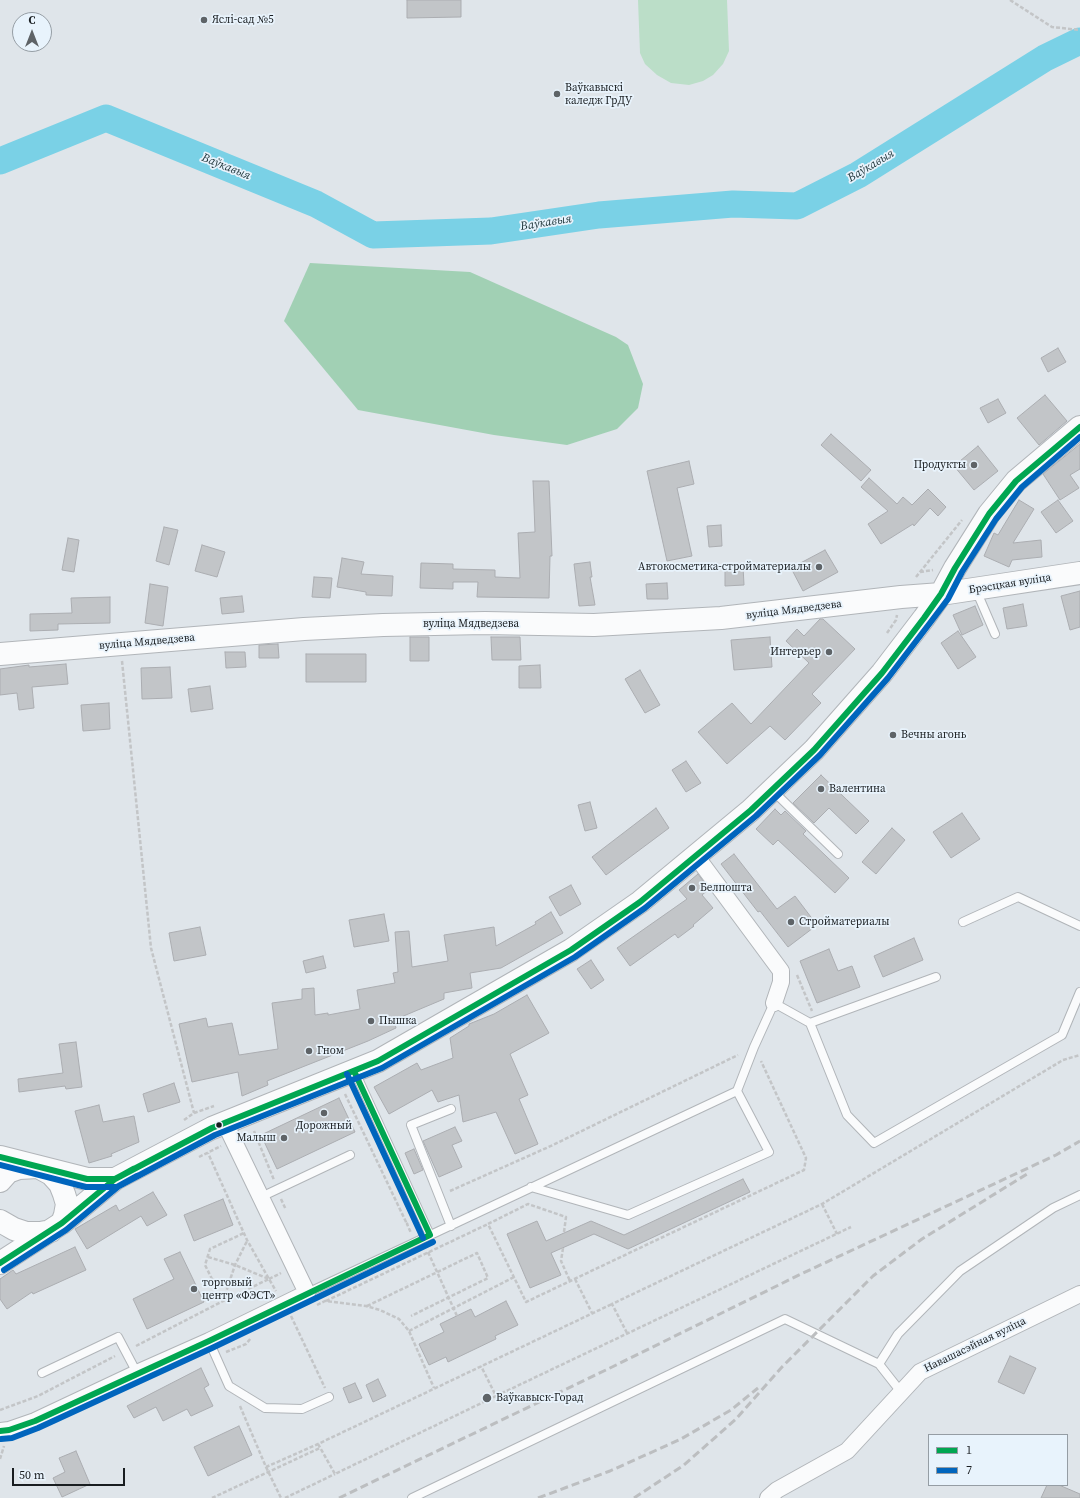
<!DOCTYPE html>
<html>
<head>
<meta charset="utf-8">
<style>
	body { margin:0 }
	#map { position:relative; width:1080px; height:1498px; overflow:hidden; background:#dfe5ea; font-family:"Source Serif 4",serif }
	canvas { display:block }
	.legend { position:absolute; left:928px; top:1434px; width:140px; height:52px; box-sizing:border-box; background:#e8f3fc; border:1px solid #959da4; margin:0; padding:5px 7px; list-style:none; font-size:12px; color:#191d20 }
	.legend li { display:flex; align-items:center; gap:8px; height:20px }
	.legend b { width:20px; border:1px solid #959da4 }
	.north { position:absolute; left:12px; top:12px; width:40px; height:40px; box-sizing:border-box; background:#e8f3fc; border:1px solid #959da4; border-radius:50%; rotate:0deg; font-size:11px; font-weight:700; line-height:16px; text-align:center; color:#191d20 }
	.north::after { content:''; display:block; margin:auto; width:14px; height:18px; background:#5e6367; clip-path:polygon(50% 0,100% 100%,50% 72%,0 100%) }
	.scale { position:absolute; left:12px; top:1468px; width:113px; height:18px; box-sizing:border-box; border:2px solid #191d20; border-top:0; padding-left:5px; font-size:12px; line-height:14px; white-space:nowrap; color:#191d20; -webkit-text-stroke:3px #e8f3fc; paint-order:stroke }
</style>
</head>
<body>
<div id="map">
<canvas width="1080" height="1498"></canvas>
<ul class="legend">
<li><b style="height:5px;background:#00a651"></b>1</li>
<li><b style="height:5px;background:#0065bd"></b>7</li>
</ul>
<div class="north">С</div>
<div class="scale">50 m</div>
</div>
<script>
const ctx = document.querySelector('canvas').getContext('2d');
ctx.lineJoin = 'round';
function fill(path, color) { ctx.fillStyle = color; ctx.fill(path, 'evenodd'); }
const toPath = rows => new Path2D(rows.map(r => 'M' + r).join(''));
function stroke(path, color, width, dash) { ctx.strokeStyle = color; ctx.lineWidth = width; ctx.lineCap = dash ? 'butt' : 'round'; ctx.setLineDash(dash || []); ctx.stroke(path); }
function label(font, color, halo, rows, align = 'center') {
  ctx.font = font + ' "Source Serif 4",serif'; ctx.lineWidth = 3.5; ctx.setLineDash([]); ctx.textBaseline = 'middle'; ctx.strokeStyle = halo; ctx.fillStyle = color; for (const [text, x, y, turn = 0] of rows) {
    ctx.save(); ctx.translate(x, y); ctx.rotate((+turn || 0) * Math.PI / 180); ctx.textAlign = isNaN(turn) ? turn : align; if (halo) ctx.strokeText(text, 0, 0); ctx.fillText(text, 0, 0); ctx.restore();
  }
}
const green = toPath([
	[638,0,727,0,729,51,723,64,713,75,703,81,689,85,671,83,657,75,645,64,640,53]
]);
const forest = toPath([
	[310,263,470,272,616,337,628,345,643,384,638,408,617,429,567,445,494,435,358,410,284,321]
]);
const river = toPath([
	[0,161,106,118,316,204,373,235,491,231,599,215,733,204,797,206,858,175,1045,58,1080,41]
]);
const building = toPath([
	[407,0,461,0,461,17,407,18,407,0],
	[1058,348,1066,362,1048,372,1041,358,1058,348],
	[1045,395,1067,421,1039,445,1017,418,1045,395],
	[998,399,1006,413,988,423,980,408,998,399],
	[831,434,871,470,861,481,821,445,831,434],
	[1080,444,1080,469,1070,475,1079,488,1060,500,1043,474,1080,444],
	[978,446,998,471,974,490,954,466,978,446],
	[689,461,694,484,677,488,692,556,667,561,647,471,689,461],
	[869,478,897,504,903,497,912,505,928,489,946,507,938,516,930,508,914,526,913,524,881,544,868,524,888,511,861,487,869,478],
	[533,481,549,481,552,556,550,556,549,598,477,597,478,582,453,582,453,589,420,588,421,563,453,564,453,569,495,570,495,577,520,578,518,533,535,532,533,481],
	[1019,500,1034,509,1013,543,1041,540,1042,557,1012,560,1009,567,984,556,994,533,998,535,1019,500],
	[1058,500,1073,521,1056,533,1041,512,1058,500],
	[721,525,722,546,709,547,707,526,721,525],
	[164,527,178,530,169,565,156,561,164,527],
	[68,538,79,540,74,572,62,570,68,538],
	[202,545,225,552,217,577,195,571,202,545],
	[825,550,838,572,803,591,791,568,825,550],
	[342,558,364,562,361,574,393,576,392,596,366,595,366,592,337,587,342,558],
	[590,562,592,577,590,577,595,605,579,606,574,564,590,562],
	[743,566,744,585,725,586,725,567,743,566],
	[314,577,332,578,330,598,312,597,314,577],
	[667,583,668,599,647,599,646,584,667,583],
	[150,584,168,587,163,626,145,623,150,584],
	[1080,591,1080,627,1070,630,1061,596,1080,591],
	[242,596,244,612,222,614,220,598,242,596],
	[110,597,110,623,58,624,58,630,30,631,30,614,72,613,71,598,110,597],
	[1023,604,1027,626,1007,629,1003,608,1023,604],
	[975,606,983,625,962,635,953,615,975,606],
	[820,619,823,619,855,649,812,694,821,703,785,740,770,726,727,764,698,732,732,703,751,724,809,663,786,641,797,629,804,636,820,619],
	[958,631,976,657,958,669,941,643,958,631],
	[410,637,429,637,429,661,410,661,410,637],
	[491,637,520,637,521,660,492,660,491,637],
	[770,637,772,667,734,670,731,640,770,637],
	[278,644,279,658,259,658,259,645,278,644],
	[225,652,245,652,246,667,226,668,225,652],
	[306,654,366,654,366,682,306,682,306,654],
	[66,664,68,684,32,687,34,708,19,710,17,693,0,695,0,669,29,665,29,667,66,664],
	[540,665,541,688,519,688,519,666,540,665],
	[170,667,172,698,142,699,141,668,170,667],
	[640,670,660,705,645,713,625,679,640,670],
	[210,686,213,709,191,712,188,689,210,686],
	[109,703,110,729,83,731,81,705,109,703],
	[686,761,701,783,686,792,672,770,686,761],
	[821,775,869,821,856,834,829,808,814,823,793,803,821,775],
	[590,802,597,828,585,831,578,805,590,802],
	[656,808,669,828,606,875,592,857,656,808],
	[775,809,781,815,785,811,806,831,803,834,849,878,835,893,778,840,773,845,756,829,775,809],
	[962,813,980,839,951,858,933,832,962,813],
	[892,828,905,840,876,874,862,862,892,828],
	[734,854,777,909,795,896,817,925,788,947,760,911,758,912,721,864,734,854],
	[698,874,709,889,702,895,713,908,693,925,694,926,678,938,675,934,630,966,617,948,687,899,679,890,698,874],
	[571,885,581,904,560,916,549,897,571,885],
	[551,912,563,933,501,968,470,973,472,988,444,993,444,999,394,1020,396,1028,368,1041,267,1081,268,1085,242,1096,238,1072,192,1082,179,1024,206,1018,208,1027,232,1023,239,1055,278,1049,272,1003,302,999,302,989,314,988,315,1015,328,1013,328,1015,360,1009,357,990,395,983,393,973,398,972,395,932,409,931,412,967,448,961,444,935,494,927,496,946,536,924,535,922,551,912],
	[384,914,389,941,354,947,349,920,384,914],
	[200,927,206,955,174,961,169,933,200,927],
	[914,938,923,960,883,977,874,956,914,938],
	[829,949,838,971,852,966,860,987,817,1003,800,961,829,949],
	[323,956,326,968,306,973,303,961,323,956],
	[591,960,604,980,591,989,577,969,591,960],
	[527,995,549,1033,510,1054,528,1095,519,1099,538,1144,515,1154,496,1112,463,1122,459,1095,438,1102,432,1090,389,1114,374,1087,417,1063,421,1070,453,1058,450,1038,469,1026,469,1024,494,1014,527,995],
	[76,1042,82,1087,66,1089,65,1086,19,1092,18,1079,63,1073,59,1044,76,1042],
	[174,1083,180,1102,148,1112,143,1094,174,1083],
	[339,1098,355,1132,277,1169,261,1135,339,1098],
	[99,1105,103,1122,134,1116,139,1142,111,1154,112,1156,89,1163,75,1111,99,1105],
	[455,1127,462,1141,452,1145,462,1167,439,1177,423,1141,455,1127],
	[414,1149,423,1170,414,1174,405,1153,414,1149],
	[743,1179,750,1192,628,1249,594,1234,551,1253,561,1275,530,1288,507,1234,537,1221,546,1241,591,1221,624,1235,743,1179],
	[153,1192,167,1215,147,1226,141,1216,87,1249,75,1229,116,1205,119,1211,153,1192],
	[223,1199,233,1225,194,1241,184,1215,223,1199],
	[75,1247,86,1270,33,1294,32,1292,7,1309,0,1299,0,1279,13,1270,16,1274,75,1247],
	[180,1252,204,1302,147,1329,133,1299,174,1279,164,1259,180,1252],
	[506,1301,518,1325,495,1336,496,1339,448,1362,446,1357,429,1365,419,1344,444,1332,440,1324,471,1309,475,1317,506,1301],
	[1010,1356,1036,1368,1024,1394,998,1382,1010,1356],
	[201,1368,209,1385,204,1388,213,1406,191,1416,187,1409,163,1421,156,1407,134,1418,127,1406,201,1368],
	[378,1379,386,1396,373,1402,366,1385,378,1379],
	[355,1383,362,1398,349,1403,343,1388,355,1383],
	[239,1426,252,1455,208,1476,194,1447,239,1426],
	[76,1451,90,1484,62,1497,53,1478,65,1472,59,1458,76,1451],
	[1047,1485,1059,1485,1080,1494,1080,1498,1041,1498,1047,1485]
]);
const path = toPath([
	[1010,0,1052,27,1080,30],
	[920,572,933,570],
	[916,577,962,520],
	[887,633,896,620,897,615],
	[122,661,151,948,194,1113],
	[797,975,812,1011],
	[345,1094,407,1224],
	[184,1120,194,1113,214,1106],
	[254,1131,274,1180],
	[199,1157,221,1146],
	[450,1191,553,1145,738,1055],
	[281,1199,286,1210],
	[822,1204,837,1234],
	[408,1223,407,1224,411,1233],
	[564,1232,566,1217,528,1204,488,1224,526,1302,804,1170,806,1158,761,1061],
	[563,1248,561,1261,570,1281],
	[428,1252,457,1316],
	[208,1257,235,1265,269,1279,276,1291],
	[269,1279,281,1273],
	[575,1279,592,1313],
	[223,1301,205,1265,210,1249,244,1233],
	[223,1301,235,1265,247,1241],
	[326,1301,488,1224],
	[317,1305,325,1301,366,1306,380,1310,399,1319,409,1331,434,1388],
	[367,1306,477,1253,488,1278,411,1316],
	[291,1316,325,1388],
	[409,1331,514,1277],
	[627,1333,612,1304,822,1204,1063,1060,1080,1055],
	[136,1346,223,1301,269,1279,247,1240,208,1153],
	[226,1352,246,1344,251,1338],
	[496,1396,851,1227],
	[240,1406,266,1467,318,1444,612,1304],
	[0,1410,38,1396,115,1356],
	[318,1444,335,1474,496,1396,481,1366],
	[0,1459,4,1446],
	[212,1498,320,1448],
	[285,1498,335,1474]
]);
const lane = toPath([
	[976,590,995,634],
	[772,790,838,854],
	[963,922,1018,897,1080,926],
	[810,1023,936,977],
	[355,1072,430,1235],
	[451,1109,411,1125,451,1226],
	[531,1187,628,1215,769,1152,737,1091],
	[261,1197,350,1155],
	[307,1293,737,1091,754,1047,774,1003,810,1023,847,1115,874,1143,1062,1035,1080,992],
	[209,1341,229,1386,265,1408,302,1409,329,1397],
	[42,1373,118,1337,137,1373],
	[901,1392,879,1364,898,1334,960,1271,1053,1208,1080,1195],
	[412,1498,785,1319,879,1364]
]);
const street = toPath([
	[696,856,781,971,781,982,774,1003],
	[0,1431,9,1430,35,1421,137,1373,209,1341,307,1293,225,1123],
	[768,1498,777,1490,847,1451,920,1372,1080,1294]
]);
const secondary = toPath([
	[0,654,304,629,383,625,485,623,594,625,721,618,901,597,941,594,1080,573],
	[0,1157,87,1179,115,1179],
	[0,1181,8,1172,19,1168,38,1167,51,1174,60,1184,64,1194,67,1204,65,1215,62,1223],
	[0,1221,14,1229,26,1233,40,1233,51,1231],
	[0,1263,62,1223,115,1179,212,1128,378,1061,571,950,640,902,751,810,814,750,882,673,924,618,941,594,955,568,989,514,1016,481,1080,427]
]);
const rail = toPath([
	[339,1498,608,1369,801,1274,1056,1155,1080,1141],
	[538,1498,610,1471,681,1439,731,1410,758,1388],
	[634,1498,684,1465,736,1419,782,1367,873,1276,922,1239,1027,1174]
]);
const pathBridge = toPath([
	[266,1467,281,1498]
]);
const bus1 = toPath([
	[354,1071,430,1235],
	[0,1157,87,1179,115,1179,133,1169],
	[0,1263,62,1223,115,1179,212,1128,378,1061,571,950,640,902,751,810,814,750,882,673,924,618,941,594,955,568,989,514,1016,481,1080,427],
	[0,1431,9,1430,35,1421,209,1341,430,1235]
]);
const bus2 = toPath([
	[347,1074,423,1238],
	[0,1165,86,1187,117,1187,137,1176],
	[4,1270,66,1230,119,1186,215,1135,382,1068,575,957,645,908,756,816,820,755,888,678,930,623,948,599,962,572,996,519,1022,487,1080,437],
	[1,1439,12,1438,38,1428,212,1348,433,1242]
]);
const markers = [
	[204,20,4,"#5e6367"],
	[557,94,4,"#5e6367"],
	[974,465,4,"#5e6367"],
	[819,567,4,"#5e6367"],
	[829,652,4,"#5e6367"],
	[893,735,4,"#5e6367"],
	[821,789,4,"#5e6367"],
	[692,888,4,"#5e6367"],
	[791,922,4,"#5e6367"],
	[371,1021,4,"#5e6367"],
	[309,1051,4,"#5e6367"],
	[324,1113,4,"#5e6367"],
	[219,1125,3.5,"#191d20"],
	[284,1138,4,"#5e6367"],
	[194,1289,4,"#5e6367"],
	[487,1398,5,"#5e6367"]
];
const poiNames = [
	["Яслі-сад №5",212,20],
	["Ваўкавыскі",565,88],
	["каледж ГрДУ",565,101],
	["Продукты",966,465,"right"],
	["Автокосметика-стройматериалы",811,567,"right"],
	["Интерьер",821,652,"right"],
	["Вечны агонь",901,735],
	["Валентина",829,789],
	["Белпошта",700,888],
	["Стройматериалы",799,922],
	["Пышка",379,1021],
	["Гном",317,1051],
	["Дорожный",324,1126,"center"],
	["Малыш",276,1138,"right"],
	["торговый",202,1283],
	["центр «ФЭСТ»",202,1296],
	["Ваўкавыск-Горад",496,1398]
];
const streetNames = [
	["Брэсцкая вуліца",1010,584,-9],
	["вуліца Мядведзева",794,610,-7],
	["вуліца Мядведзева",471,624],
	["вуліца Мядведзева",147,642,-5],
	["Навашасэйная вуліца",975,1345,-26]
];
const waterNames = [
	["Ваўкавыя",871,166,-31],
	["Ваўкавыя",226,167,22],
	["Ваўкавыя",546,223,-9]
];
fill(green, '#bbdec8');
fill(forest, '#a1d0b4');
stroke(river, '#7ad1e6', 27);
fill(building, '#c2c5c8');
stroke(building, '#abadb1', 1);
stroke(lane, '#b1b5b9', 10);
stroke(street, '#b1b5b9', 18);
stroke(secondary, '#b1b5b9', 24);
stroke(path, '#c3c5c7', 2.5, [4, 2]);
stroke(lane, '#fafbfc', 8);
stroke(street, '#fafbfc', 16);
stroke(secondary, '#fafbfc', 22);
stroke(rail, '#bcbec0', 3, [8, 4]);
stroke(pathBridge, '#c3c5c7', 2.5, [4, 2]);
stroke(bus1, '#00a651', 6);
stroke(bus2, '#0065bd', 6);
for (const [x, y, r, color] of markers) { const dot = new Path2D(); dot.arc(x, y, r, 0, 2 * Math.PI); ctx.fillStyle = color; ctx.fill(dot); stroke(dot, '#e8f3fc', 1.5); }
label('11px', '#191d20', '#e8f3fc', poiNames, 'left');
label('11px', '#191d20', '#e8f3fc', streetNames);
label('italic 12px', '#1d3338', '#e8f3fc', waterNames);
</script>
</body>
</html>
